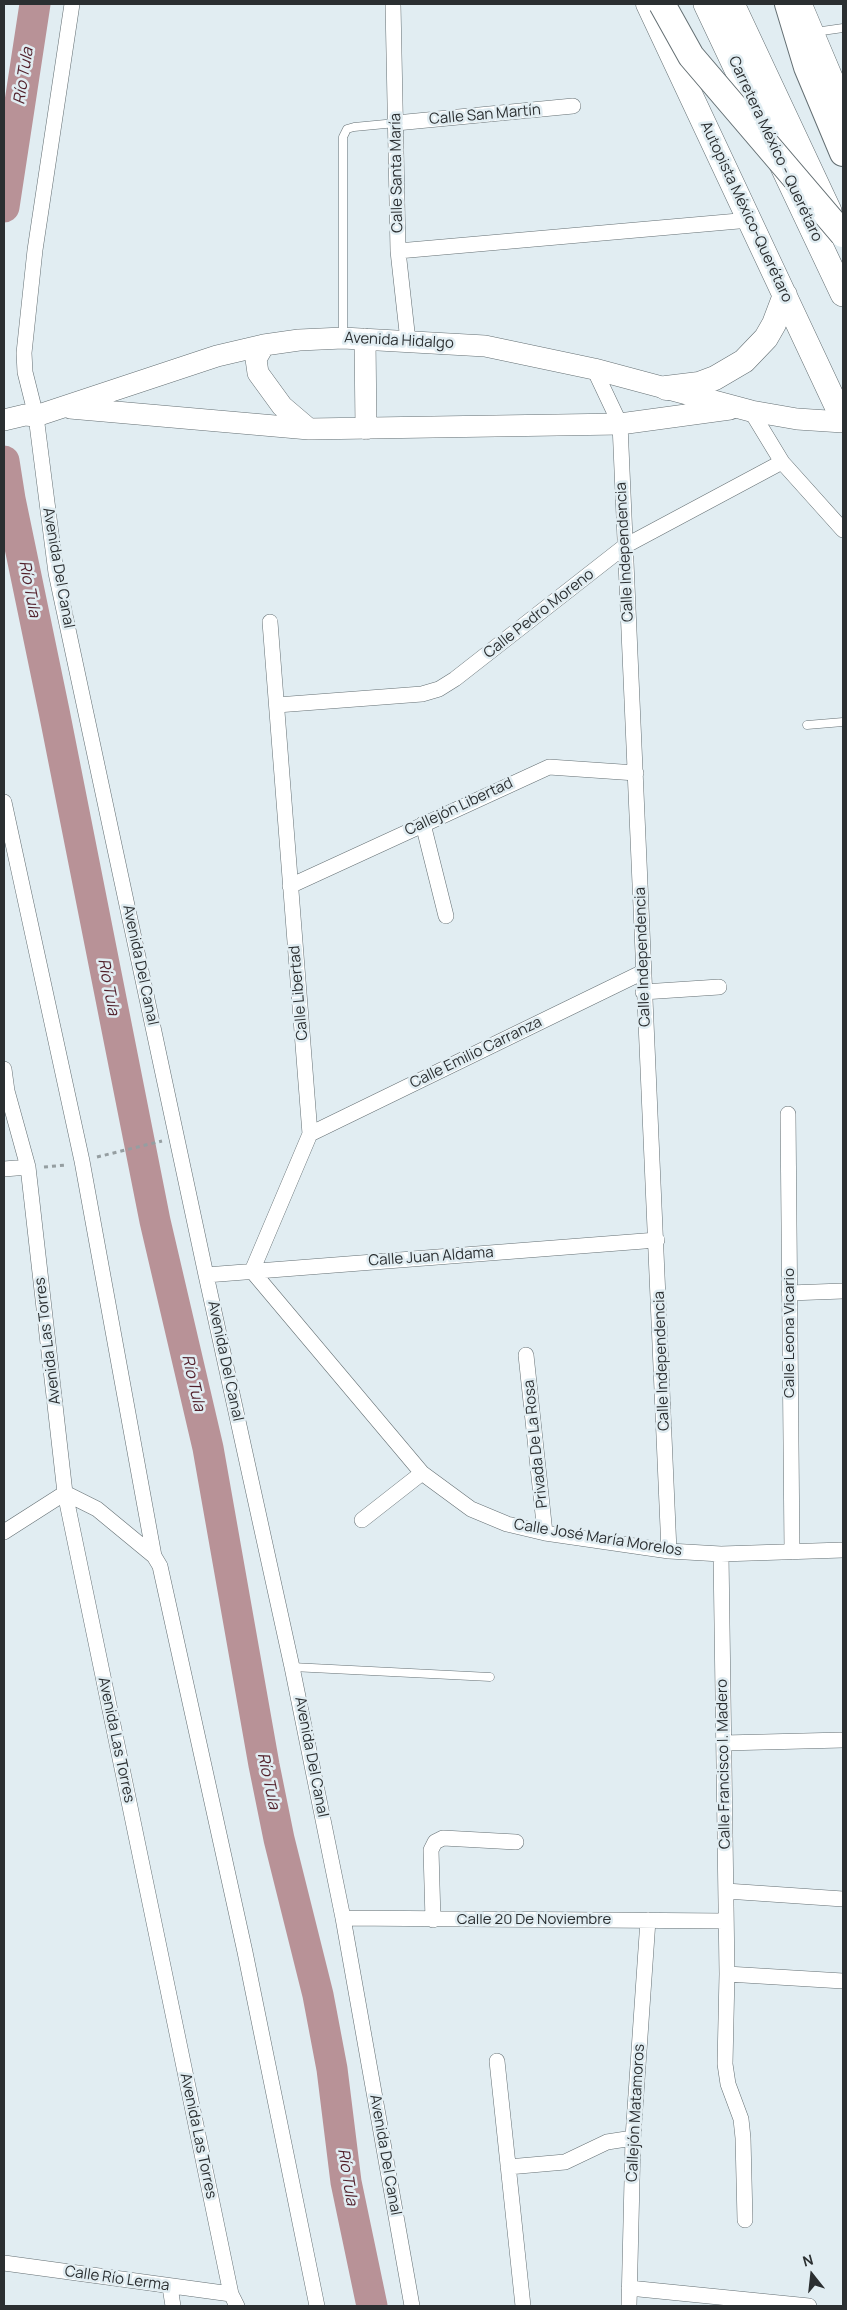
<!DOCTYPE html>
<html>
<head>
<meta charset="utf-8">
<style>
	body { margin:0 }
	#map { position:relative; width:847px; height:2310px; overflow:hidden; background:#e1edf2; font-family:Manrope,sans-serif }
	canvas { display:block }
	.frame { position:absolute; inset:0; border:5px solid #2b2f31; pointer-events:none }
	.north { position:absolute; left:787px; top:2250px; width:50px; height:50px; -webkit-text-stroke:4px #e1edf2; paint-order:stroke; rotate:344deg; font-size:14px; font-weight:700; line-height:20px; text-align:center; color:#2b2f31 }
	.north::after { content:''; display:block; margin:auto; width:18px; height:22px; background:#2b2f31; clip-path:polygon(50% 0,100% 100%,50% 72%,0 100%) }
</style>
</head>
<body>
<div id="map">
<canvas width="847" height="2310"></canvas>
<div class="frame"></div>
<div class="north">N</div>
</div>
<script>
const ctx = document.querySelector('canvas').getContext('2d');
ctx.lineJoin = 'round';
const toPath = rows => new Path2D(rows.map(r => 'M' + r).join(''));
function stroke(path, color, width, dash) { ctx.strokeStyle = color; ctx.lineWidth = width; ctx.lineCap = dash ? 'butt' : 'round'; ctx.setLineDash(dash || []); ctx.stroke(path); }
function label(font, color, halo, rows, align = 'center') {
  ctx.font = font + ' Manrope,sans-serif'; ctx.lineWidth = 5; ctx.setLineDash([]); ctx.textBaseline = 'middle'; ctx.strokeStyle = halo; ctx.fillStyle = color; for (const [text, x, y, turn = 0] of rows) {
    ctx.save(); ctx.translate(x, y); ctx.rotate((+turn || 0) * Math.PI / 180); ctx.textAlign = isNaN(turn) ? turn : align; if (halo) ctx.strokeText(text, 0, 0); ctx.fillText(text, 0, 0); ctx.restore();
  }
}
const river = toPath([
	[4,207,35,4],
	[4,461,10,499,54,711,155,1221,208,1448,264,1765,279,1839,318,1995,332,2069,346,2182,372,2306]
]);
const path = toPath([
	[97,1157,162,1141],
	[44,1167,67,1165]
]);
const service = toPath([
	[815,32,843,28],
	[343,336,343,137,347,129,354,127,396,123],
	[807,725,843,722],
	[292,1667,490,1677]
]);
const minor = toPath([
	[72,4,35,250,24,353,25,372,36,416,56,573,206,1275,292,1667,343,1918,412,2306],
	[393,4,398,251,408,341],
	[396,123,573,106],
	[398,251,750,220],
	[594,369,620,424,669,1551],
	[751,411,782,462,843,530],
	[270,622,310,1134,252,1271,422,1473,471,1509,507,1524,545,1533,669,1551,721,1554,843,1550],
	[277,705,422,694,439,689,455,679,625,546,782,462],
	[4,802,82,1161,154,1556],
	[423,824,446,916],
	[290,886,549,767,636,773],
	[643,992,719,987],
	[4,1069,7,1091,28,1167,65,1493,231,2294,237,2306],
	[788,1114,792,1552],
	[310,1134,643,972],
	[4,1169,28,1167],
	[206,1275,657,1240],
	[789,1293,843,1291],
	[526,1355,545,1533],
	[362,1520,422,1473],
	[4,1532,65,1493,97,1509,154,1556,160,1566,245,1952,317,2306],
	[721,1554,727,1974,725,2064,728,2084,741,2119,743,2138,745,2220],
	[724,1743,843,1740],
	[726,1891,843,1899],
	[343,1918,726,1921],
	[433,1920,431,1850,435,1842,443,1838,516,1842],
	[727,1974,843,1981],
	[497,2061,523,2306],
	[508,2167,565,2162,607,2142,633,2138],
	[4,2263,231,2294],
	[170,2287,173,2306],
	[629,2288,809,2306],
	[629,2306,633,2138,648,1920]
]);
const secondary = toPath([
	[365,339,366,429],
	[264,345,256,359,258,373,282,406,309,429],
	[70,408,309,429,620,424,730,409],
	[4,420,25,415,36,416,217,356,264,345,299,340,343,338,485,346,594,369,751,411,797,419,843,422]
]);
const primary = toPath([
	[648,4,843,420],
	[800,5,843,107],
	[666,388,699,384,715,378,744,361,766,338,774,324,785,295]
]);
const trunk = toPath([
	[706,4,843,294],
	[732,4,829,211]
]);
const motorway = toPath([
	[788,4,807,67,843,153]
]);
const motorwayBridge = toPath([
	[662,4,691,56,843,234]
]);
const streetNames = [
	["Calle San Martín",485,115,-5],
	["Carretera México - Querétaro",775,149,65],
	["Calle Santa María",397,173,-91],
	["Autopista México-Querétaro",746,212,65],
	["Avenida Hidalgo",399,341,3],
	["Calle Independencia",625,552,-93],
	["Avenida Del Canal",58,568,80],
	["Calle Pedro Moreno",539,614,-38],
	["Callejón Libertad",459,807,-25],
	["Calle Independencia",643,957,-92],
	["Avenida Del Canal",140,965,78],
	["Calle Libertad",299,993,-95],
	["Calle Emilio Carranza",476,1053,-26],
	["Calle Juan Aldama",431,1257,-4],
	["Calle Leona Vicario",790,1333,-90],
	["Avenida Las Torres",48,1341,-97],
	["Avenida Del Canal",225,1361,78],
	["Calle Independencia",662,1361,-92],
	["Privada De La Rosa",536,1444,-96],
	["Calle José María Morelos",598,1538,9],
	["Avenida Las Torres",116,1740,78],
	["Avenida Del Canal",311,1757,79],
	["Calle Francisco I. Madero",724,1764,-91],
	["Calle 20 De Noviembre",534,1920],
	["Callejón Matamoros",636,2113,-87],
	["Avenida Las Torres",198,2136,78],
	["Avenida Del Canal",385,2155,80],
	["Calle Río Lerma",117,2279,8]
];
const waterNames = [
	["Río Tula",24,76,-81],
	["Río Tula",29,589,79],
	["Río Tula",108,987,79],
	["Río Tula",193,1383,77],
	["Río Tula",268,1781,78],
	["Río Tula",347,2177,81]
];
stroke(river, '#b89297', 31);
stroke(service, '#646f73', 9);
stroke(minor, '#646f73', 16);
stroke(secondary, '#646f73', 22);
stroke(primary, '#646f73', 25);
stroke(trunk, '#646f73', 26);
stroke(motorway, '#646f73', 28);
stroke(path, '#959ea1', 3, [4, 4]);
stroke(service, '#fff', 8);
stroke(minor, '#fff', 15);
stroke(secondary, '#fff', 21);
stroke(primary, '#fff', 24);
stroke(trunk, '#fff', 25);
stroke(motorway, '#fff', 26);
stroke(motorwayBridge, '#646f73', 28, []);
stroke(motorwayBridge, '#fff', 26);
label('15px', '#2b2f31', '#e1edf2', streetNames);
label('italic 16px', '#511f2a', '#e1edf2', waterNames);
</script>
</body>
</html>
